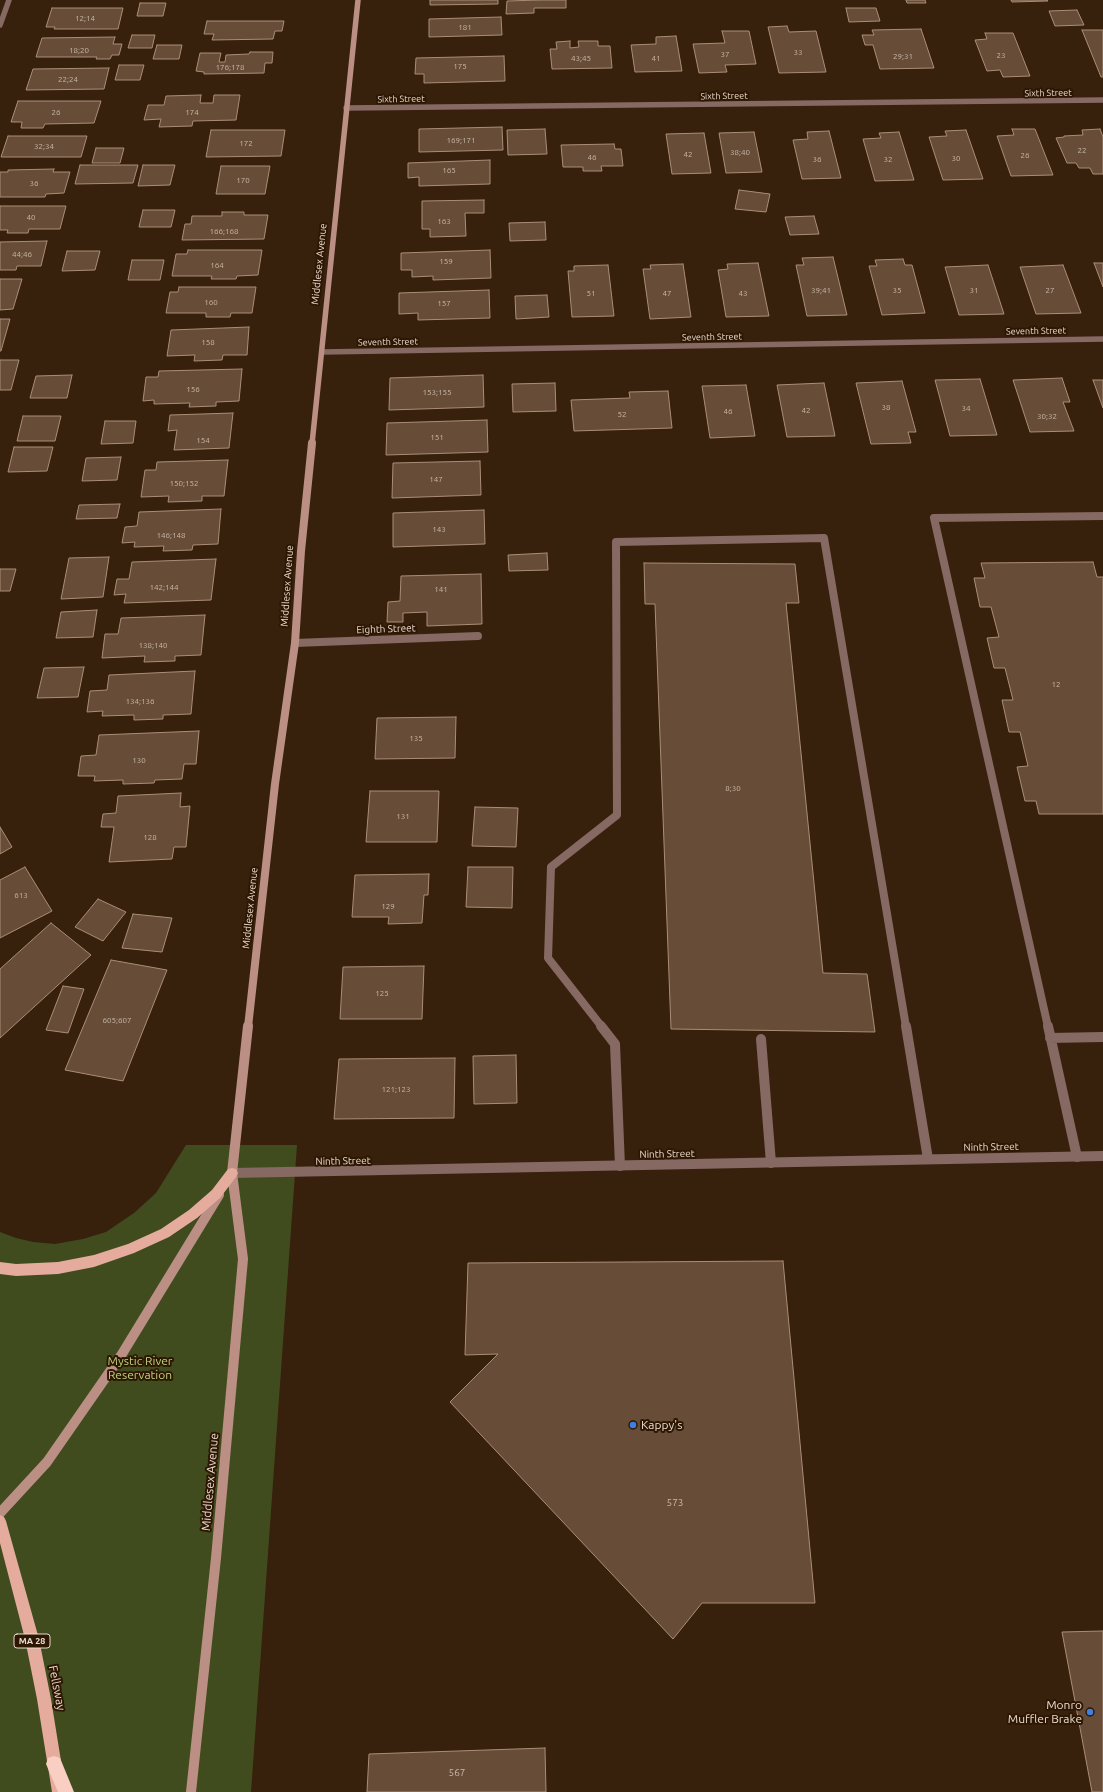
<!DOCTYPE html>
<html>
<head>
<meta charset="utf-8">
<style>
	body { margin:0 }
	canvas { display:block; background:#37200c }
</style>
</head>
<body>
<canvas width="1103" height="1792"></canvas>
<script>
const ctx = document.querySelector('canvas').getContext('2d');
ctx.lineJoin = 'round';
function fill(path, color) { ctx.fillStyle = color; ctx.fill(path, 'evenodd'); }
const toPath = rows => new Path2D(rows.map(r => 'M' + r).join(''));
function stroke(path, color, width, dash) { ctx.strokeStyle = color; ctx.lineWidth = width; ctx.lineCap = dash ? 'butt' : 'round'; ctx.setLineDash(dash || []); ctx.stroke(path); }
function label(font, color, halo, rows, align = 'center') {
  ctx.font = font + ' Ubuntu,sans-serif'; ctx.lineWidth = 4; ctx.setLineDash([]); ctx.textBaseline = 'middle'; ctx.strokeStyle = halo; ctx.fillStyle = color; for (const [text, x, y, turn = 0] of rows) {
    ctx.save(); ctx.translate(x, y); ctx.rotate((+turn || 0) * Math.PI / 180); ctx.textAlign = isNaN(turn) ? turn : align; if (halo) ctx.strokeText(text, 0, 0); ctx.fillText(text, 0, 0); ctx.restore();
  }
}
const green = toPath([
	[186,1145,297,1145,251,1792,0,1792,0,1232,16,1238,33,1242,55,1244,83,1239,106,1232,134,1213,156,1193]
]);
const building = toPath([
	[430,0,498,0,498,4,430,5,430,0],
	[539,0,566,0,566,8,534,8,534,13,506,14,507,1,539,0],
	[906,0,925,0,926,3,907,3,906,0],
	[1011,0,1047,0,1048,1,1012,2,1011,0],
	[140,3,166,3,163,16,137,16,140,3],
	[52,8,123,8,118,29,54,29,55,27,46,27,52,8],
	[846,8,876,8,880,21,849,22,846,8],
	[1077,10,1084,25,1055,26,1049,11,1077,10],
	[501,17,502,35,429,37,429,19,501,17],
	[207,21,284,21,282,31,275,31,273,39,212,40,214,34,204,34,207,21],
	[787,26,789,32,816,31,826,72,779,73,768,27,787,26],
	[921,29,934,68,880,69,873,45,865,45,862,35,874,35,872,30,921,29],
	[1082,30,1103,30,1103,77,1101,77,1082,30],
	[722,31,749,31,756,64,725,65,727,72,699,73,693,44,725,43,722,31],
	[985,33,1013,33,1030,76,1003,77,1000,70,987,71,975,40,987,39,985,33],
	[132,35,155,35,152,48,128,48,132,35],
	[676,36,682,71,635,72,631,45,656,44,656,37,676,36],
	[115,37,113,44,122,44,119,55,112,55,110,59,96,59,97,57,36,57,42,38,115,37],
	[570,41,570,48,579,47,578,41,598,41,598,46,610,46,612,68,552,69,550,49,557,49,556,42,570,41],
	[157,45,182,45,179,59,153,59,157,45],
	[250,52,273,52,272,63,265,63,264,73,204,74,204,72,196,71,200,53,221,53,219,62,225,62,226,55,249,54,250,52],
	[504,56,505,81,424,83,424,74,415,74,416,58,504,56],
	[119,65,144,65,140,80,115,80,119,65],
	[109,68,104,89,26,90,33,69,109,68],
	[201,95,200,103,213,103,214,95,240,95,236,120,193,121,192,126,159,127,161,119,144,120,148,105,164,105,166,96,201,95],
	[18,101,101,101,94,123,45,124,43,128,21,128,22,122,11,122,18,101],
	[502,127,503,150,419,152,419,129,502,127],
	[545,129,547,154,508,155,507,130,545,129],
	[1012,129,1035,129,1053,175,1011,176,997,136,1014,135,1012,129],
	[1100,129,1103,137,1103,174,1093,174,1090,168,1079,168,1076,163,1067,163,1056,138,1064,137,1064,136,1083,135,1082,130,1100,129],
	[211,130,285,130,281,156,206,157,211,130],
	[966,130,983,179,943,180,929,137,947,136,945,131,966,130],
	[829,131,841,178,802,179,793,140,808,139,807,132,829,131],
	[754,132,762,172,726,173,719,133,754,132],
	[899,132,914,180,875,181,863,139,881,138,879,133,899,132],
	[704,133,711,173,672,174,666,134,704,133],
	[8,136,87,136,81,157,1,157,8,136],
	[614,144,615,149,621,149,623,166,601,166,602,171,583,171,583,167,563,167,561,145,614,144],
	[96,148,124,148,120,163,92,163,96,148],
	[490,160,490,184,419,186,419,177,408,178,408,163,490,160],
	[80,165,138,165,133,183,75,184,80,165],
	[143,165,175,165,170,185,138,186,143,165],
	[221,166,270,166,265,194,216,194,221,166],
	[54,169,53,172,70,172,64,193,46,194,45,197,0,197,0,172,8,172,8,170,54,169],
	[739,190,770,194,766,212,735,209,739,190],
	[484,200,484,213,465,213,466,236,430,237,430,229,422,229,422,201,484,200],
	[0,206,66,206,60,229,29,229,28,233,7,233,8,230,0,230,0,206],
	[143,210,175,210,171,227,139,227,143,210],
	[222,212,244,212,244,215,268,215,264,239,182,240,185,224,191,224,192,216,222,216,222,212],
	[814,216,819,234,790,235,785,217,814,216],
	[545,222,546,240,510,241,509,223,545,222],
	[47,241,41,266,17,266,16,270,0,270,0,242,47,241],
	[188,250,262,250,258,275,237,276,236,279,211,279,212,276,172,276,176,254,187,254,188,250],
	[490,250,491,278,433,280,433,276,412,277,412,270,401,270,401,253,490,250],
	[67,251,100,251,95,270,62,271,67,251],
	[833,257,847,315,807,316,796,265,804,265,802,258,833,257],
	[903,259,905,265,912,265,925,313,882,315,869,266,877,266,875,260,903,259],
	[132,260,164,260,160,280,128,280,132,260],
	[758,263,769,316,726,317,718,270,728,269,727,264,758,263],
	[1094,263,1103,263,1103,287,1094,263],
	[683,264,691,317,650,319,643,269,651,269,650,265,683,264],
	[608,265,614,316,572,317,568,271,574,271,574,266,608,265],
	[988,265,1004,314,959,315,945,267,988,265],
	[1063,265,1081,313,1036,314,1020,267,1063,265],
	[0,279,22,279,13,309,0,310,0,279],
	[179,287,256,287,252,313,231,313,230,317,206,317,206,313,166,313,170,292,178,292,179,287],
	[489,290,490,318,418,320,418,313,399,314,399,293,489,290],
	[547,295,549,317,516,319,515,296,547,295],
	[0,319,10,319,1,351,0,351,0,319],
	[249,327,247,355,223,355,222,360,194,361,195,355,167,356,171,330,249,327],
	[0,360,19,360,11,390,0,390,0,360],
	[242,369,239,401,216,402,216,406,189,407,190,403,154,404,154,400,143,401,146,377,158,377,159,371,242,369],
	[72,375,67,398,30,398,36,376,72,375],
	[483,375,484,407,389,410,390,378,483,375],
	[1062,378,1070,402,1063,402,1074,431,1030,432,1013,380,1062,378],
	[980,379,997,435,950,436,935,380,980,379],
	[1093,380,1103,380,1103,408,1093,380],
	[902,381,916,432,908,432,911,443,871,444,856,383,902,381],
	[555,383,556,411,513,412,512,384,555,383],
	[824,383,835,436,787,437,777,385,824,383],
	[746,385,755,436,710,438,702,386,746,385],
	[668,391,672,428,574,431,571,400,630,398,629,392,668,391],
	[233,413,229,448,174,450,177,430,168,431,170,415,233,413],
	[23,416,61,416,55,441,17,441,23,416],
	[487,420,488,452,386,455,387,423,487,420],
	[105,421,136,421,133,443,101,444,105,421],
	[14,447,53,447,47,471,8,472,14,447],
	[121,457,117,480,82,481,86,458,121,457],
	[228,460,224,496,202,496,202,501,168,502,169,496,141,497,145,470,156,470,157,462,228,460],
	[480,461,481,495,392,498,393,463,480,461],
	[120,504,117,518,76,519,79,505,120,504],
	[221,509,218,544,193,545,192,550,163,551,164,546,134,547,135,542,122,543,125,527,137,526,139,512,221,509],
	[484,510,485,544,393,547,393,513,484,510],
	[547,553,548,570,509,571,508,555,547,553],
	[109,557,103,597,61,599,69,558,109,557],
	[216,559,211,600,124,603,126,594,114,595,117,579,129,579,132,562,216,559],
	[1093,562,1097,577,1103,577,1103,814,1039,814,1036,801,1025,801,1017,767,1028,766,1020,732,1009,732,1002,700,1013,700,1005,668,994,668,987,638,999,637,991,607,980,607,974,578,985,578,981,563,1093,562],
	[644,563,795,564,799,603,786,603,823,973,867,974,875,1032,671,1029,655,604,645,604,644,563],
	[0,569,16,569,10,591,0,591,0,569],
	[481,574,482,624,427,626,427,612,403,613,403,622,387,622,388,602,400,601,401,576,481,574],
	[97,610,93,637,56,638,61,612,97,610],
	[205,615,201,655,175,656,175,661,144,662,145,656,102,658,105,634,118,634,121,618,205,615],
	[84,667,78,697,37,698,44,668,84,667],
	[195,671,191,714,163,715,163,719,134,720,134,715,102,716,103,711,87,712,90,691,107,690,109,675,195,671],
	[456,717,455,758,375,759,377,718,456,717],
	[199,731,196,764,184,764,182,779,155,780,154,783,123,784,123,780,94,781,95,776,78,776,81,756,96,755,99,735,199,731],
	[370,791,439,791,437,842,366,842,370,791],
	[181,793,180,807,190,806,186,847,174,847,172,859,109,862,114,827,101,827,103,814,116,813,118,796,181,793],
	[475,807,518,808,516,847,472,846,475,807],
	[0,827,12,847,0,854,0,827],
	[25,867,52,911,0,938,0,880,25,867],
	[468,867,513,867,512,908,466,907,468,867],
	[429,874,428,895,424,895,422,923,388,924,389,917,352,917,355,875,429,874],
	[98,899,126,912,103,941,75,927,98,899],
	[133,914,172,918,162,952,122,948,133,914],
	[51,923,91,955,0,1038,0,969,51,923],
	[111,960,167,970,123,1081,65,1070,111,960],
	[424,966,422,1019,340,1019,343,967,424,966],
	[63,986,84,989,68,1033,46,1030,63,986],
	[516,1055,517,1103,474,1104,473,1056,516,1055],
	[455,1058,454,1118,334,1119,339,1059,455,1058],
	[783,1261,815,1603,702,1603,673,1639,450,1402,498,1354,465,1355,468,1263,783,1261],
	[1103,1631,1103,1792,1092,1792,1062,1632,1103,1631],
	[545,1748,546,1792,367,1792,369,1754,545,1748]
]);
const laneFar1 = toPath([
	[295,643,478,636],
	[602,1027,548,958,551,867,617,815,616,542,824,538,906,1027],
	[1048,1027,934,518,1103,516]
]);
const lane = toPath([
	[601,1026,615,1044,620,1166],
	[906,1026,928,1159],
	[1048,1026,1077,1157],
	[1050,1038,1103,1037],
	[761,1039,771,1163]
]);
const streetFar1 = toPath([
	[0,25,9,0],
	[346,108,1103,100],
	[322,352,1103,339]
]);
const street = toPath([
	[232,1173,1103,1156]
]);
const secondaryFar2 = toPath([
	[312,444,358,0]
]);
const secondaryFar1 = toPath([
	[248,1027,275,784,295,643,301,551,312,443]
]);
const secondary = toPath([
	[0,1513,47,1462,122,1354,219,1195],
	[191,1792,216,1558,243,1259,232,1173,248,1026]
]);
const primary = toPath([
	[232,1168,236,1169,238,1173,236,1177,220,1198,197,1218,169,1237,134,1253,94,1267,58,1274,16,1276,0,1274,0,1262,16,1264,58,1262,94,1255,128,1244,161,1229,189,1210,212,1190,228,1169,232,1168],
	[0,1515,4,1517,6,1521,39,1639,51,1699,66,1792,52,1792,37,1699,25,1639,0,1543,0,1515]
]);
const highway = toPath([
	[54,1756,60,1758,74,1792,58,1792,46,1764,48,1758,54,1756]
]);
const markers = [
	[633,1425,4,"#3f7fe0"],
	[1090,1712,4,"#3f7fe0"]
];
const numberNames = [
	["12;14",85,18],
	["181",465,27],
	["18;20",79,50],
	["33",798,52],
	["37",725,54],
	["23",1001,55],
	["29;31",903,56],
	["43;45",581,58],
	["41",656,58],
	["175",460,66],
	["176;178",230,67],
	["22;24",68,79],
	["26",56,112],
	["174",192,112],
	["169;171",461,140],
	["172",246,143],
	["32;34",44,146],
	["22",1082,150],
	["38;40",740,152],
	["42",688,154],
	["26",1025,155],
	["46",592,157],
	["30",956,158],
	["36",817,159],
	["32",888,159],
	["165",449,170],
	["170",243,180],
	["36",34,183],
	["40",31,217],
	["163",444,221],
	["166;168",224,231],
	["44;46",22,254],
	["159",446,261],
	["164",217,265],
	["39;41",821,290],
	["35",897,290],
	["31",974,290],
	["27",1050,290],
	["51",591,293],
	["47",667,293],
	["43",743,293],
	["160",211,302],
	["157",444,303],
	["158",208,342],
	["156",193,389],
	["153;155",437,392],
	["38",886,407],
	["34",966,408],
	["42",806,410],
	["46",728,411],
	["52",622,414],
	["30;32",1047,416],
	["151",437,437],
	["154",203,440],
	["147",436,479],
	["150;152",184,483],
	["143",439,529],
	["146;148",171,535],
	["142;144",164,587],
	["141",441,589],
	["138;140",153,645],
	["12",1056,684],
	["134;136",140,701],
	["135",416,738],
	["130",139,760],
	["8;30",733,788],
	["131",403,816],
	["128",150,837],
	["613",21,895],
	["129",388,906],
	["125",382,993],
	["605;607",117,1020],
	["121;123",396,1089]
];
const farStreetnames = [
	["Sixth Street",1048,93,-1],
	["Sixth Street",724,96,-1],
	["Sixth Street",401,99,-1],
	["Seventh Street",1036,331,-1],
	["Seventh Street",712,337,-1],
	["Seventh Street",388,342,-1]
];
const shields = [
	[32,1641,36]
];
const shieldNames = [
	["MA 28",32,1641]
];
const streetNames = [
	["Middlesex Avenue",319,264,-84],
	["Middlesex Avenue",287,586,-86],
	["Eighth Street",386,629,-2],
	["Middlesex Avenue",250,908,-84],
	["Ninth Street",991,1147,-1],
	["Ninth Street",667,1154,-1],
	["Ninth Street",343,1161,-1]
];
const nearNumbernames = [
	["573",675,1503],
	["567",457,1773]
];
const nearParknames = [
	["Mystic River",140,1361],
	["Reservation",140,1375]
];
const nearPoinames = [
	["Kappy's",641,1425],
	["Monro",1082,1705,"right"],
	["Muffler Brake",1082,1719,"right"]
];
const nearStreetnames = [
	["Middlesex Avenue",210,1482,-85],
	["Fellsway",57,1688,79]
];
fill(green, '#404c1e');
fill(building, '#674d38');
stroke(building, '#aa8d77', 1);
stroke(laneFar1, '#856962', 8);
stroke(lane, '#856962', 10);
stroke(streetFar1, '#856962', 5.5);
stroke(street, '#856962', 10);
stroke(secondaryFar2, '#bb8f84', 5.5);
stroke(secondaryFar1, '#bb8f84', 8);
stroke(secondary, '#bb8f84', 10);
fill(primary, '#e5ac9e');
fill(highway, '#f9cfc4');
for (const [x, y, r, color] of markers) { const dot = new Path2D(); dot.arc(x, y, r, 0, 2 * Math.PI); ctx.fillStyle = color; ctx.fill(dot); stroke(dot, '#2d1703', 1.5); }
label('8px', '#c9b8a9', null, numberNames);
label('9px', '#eadbcf', '#2d1703', farStreetnames);
for (const [x, y, w] of shields) { const box = new Path2D(); box.roundRect(x - w / 2, y - 7, w, 14, 3); ctx.fillStyle = '#2d1703'; ctx.fill(box); stroke(box, '#eadbcf', 1); }
label('bold 9px', '#eadbcf', null, shieldNames);
label('10px', '#eadbcf', '#2d1703', streetNames);
label('10px', '#c9b8a9', null, nearNumbernames);
label('12px', '#bbd37e', '#2d1703', nearParknames);
label('12px', '#eadbcf', '#2d1703', nearPoinames, 'left');
label('12px', '#eadbcf', '#2d1703', nearStreetnames);
</script>
</body>
</html>
